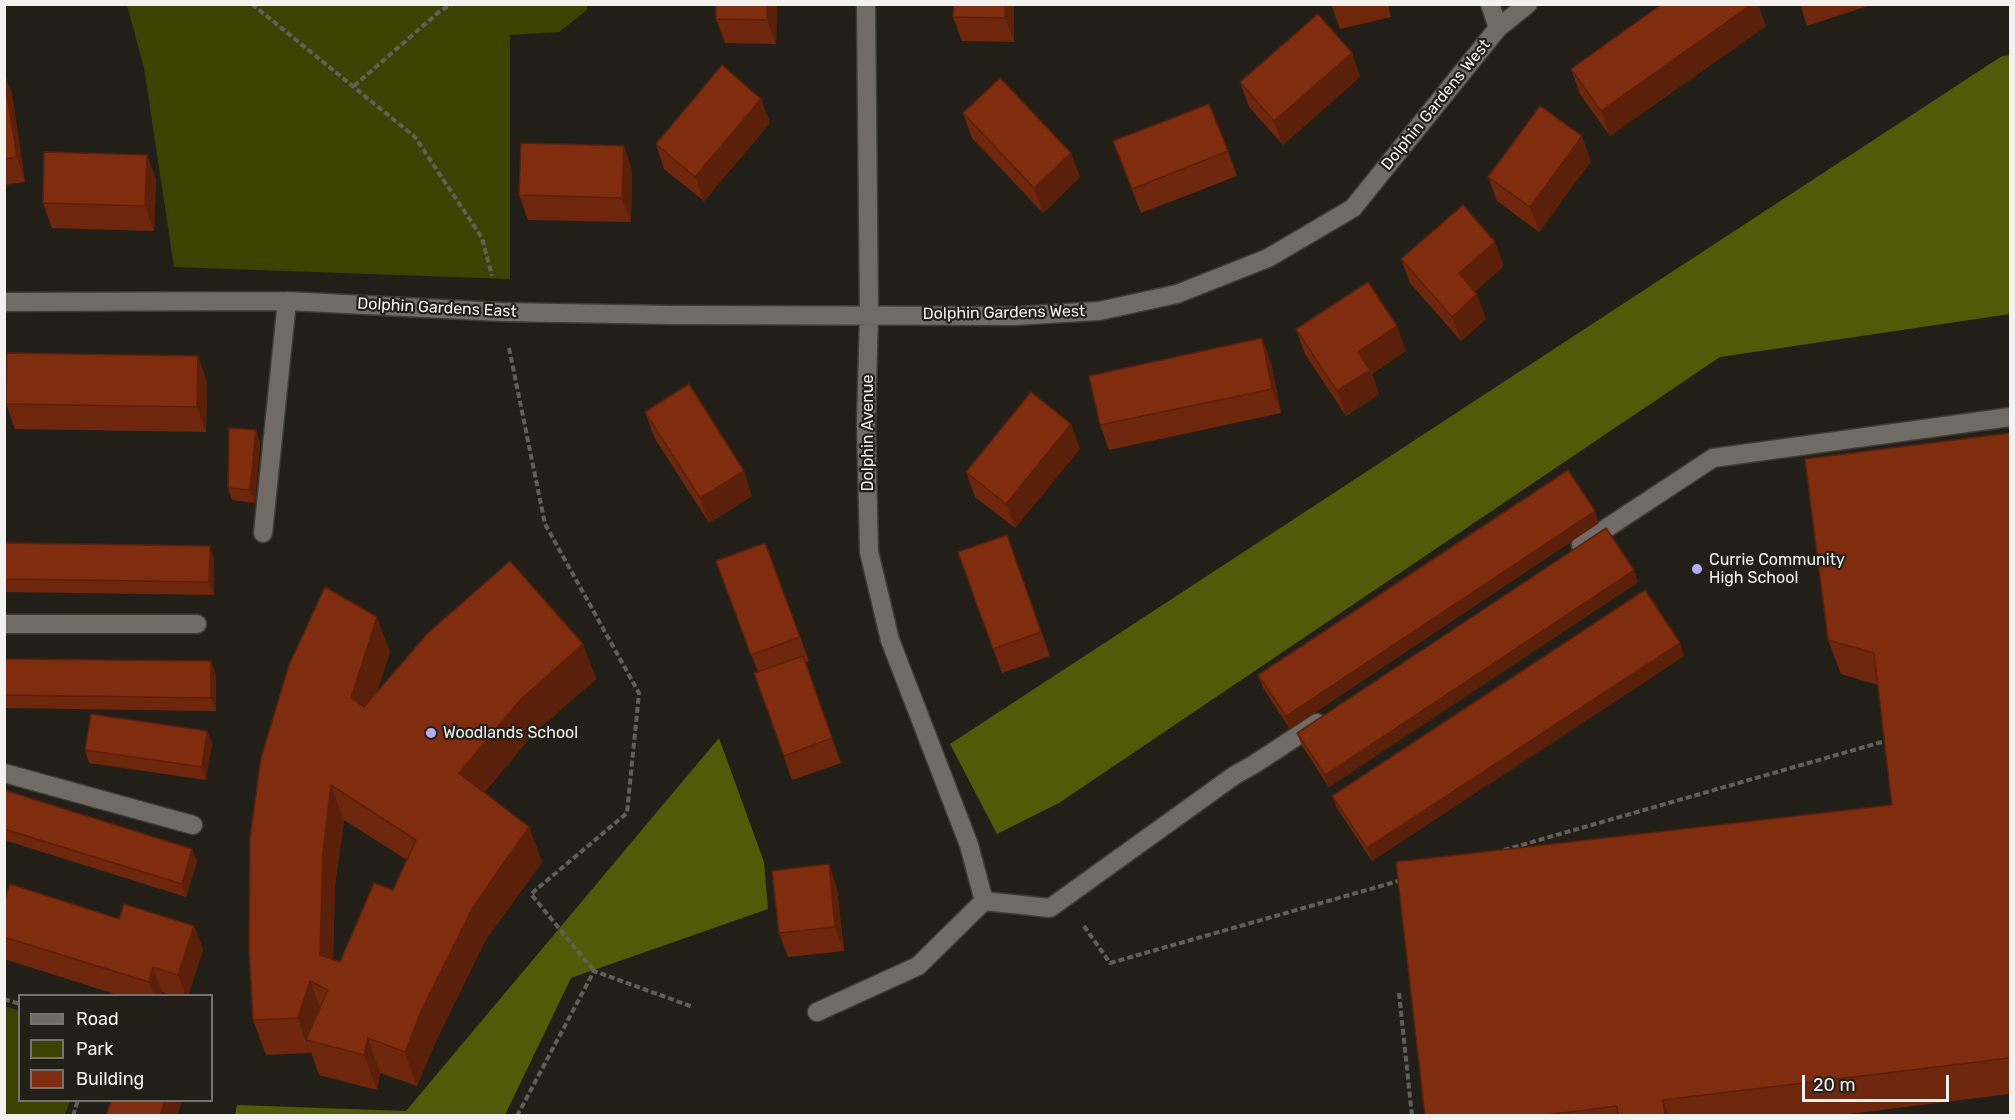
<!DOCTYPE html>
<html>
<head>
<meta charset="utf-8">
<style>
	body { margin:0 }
	#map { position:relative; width:2015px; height:1120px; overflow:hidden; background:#221f19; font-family:Rubik,sans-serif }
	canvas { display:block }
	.frame { position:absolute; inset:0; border:6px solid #f4f2ee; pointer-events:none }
	.legend { position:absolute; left:18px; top:994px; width:195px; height:108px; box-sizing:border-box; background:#221f19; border:2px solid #76736e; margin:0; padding:8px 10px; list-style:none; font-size:18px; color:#f4f2ee }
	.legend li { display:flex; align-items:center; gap:12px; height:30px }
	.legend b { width:30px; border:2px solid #76736e }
	.scale { position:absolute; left:1802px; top:1075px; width:147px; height:27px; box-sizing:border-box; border:3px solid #f4f2ee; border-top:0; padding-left:8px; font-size:18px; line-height:21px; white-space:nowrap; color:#f4f2ee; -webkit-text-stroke:4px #221f19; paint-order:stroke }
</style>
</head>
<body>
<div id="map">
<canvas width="2015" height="1120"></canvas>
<div class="frame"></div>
<ul class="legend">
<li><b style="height:8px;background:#706c65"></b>Road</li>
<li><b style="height:16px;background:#3c4200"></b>Park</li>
<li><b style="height:16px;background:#802d0f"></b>Building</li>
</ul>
<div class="scale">20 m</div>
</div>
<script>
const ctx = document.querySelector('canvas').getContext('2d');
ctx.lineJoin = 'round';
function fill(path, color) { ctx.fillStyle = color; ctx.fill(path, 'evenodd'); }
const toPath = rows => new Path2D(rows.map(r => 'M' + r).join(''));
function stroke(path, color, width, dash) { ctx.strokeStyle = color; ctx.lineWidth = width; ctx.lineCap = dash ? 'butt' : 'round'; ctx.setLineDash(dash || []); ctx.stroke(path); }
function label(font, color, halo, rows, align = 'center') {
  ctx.font = font + ' Rubik,sans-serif'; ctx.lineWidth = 4.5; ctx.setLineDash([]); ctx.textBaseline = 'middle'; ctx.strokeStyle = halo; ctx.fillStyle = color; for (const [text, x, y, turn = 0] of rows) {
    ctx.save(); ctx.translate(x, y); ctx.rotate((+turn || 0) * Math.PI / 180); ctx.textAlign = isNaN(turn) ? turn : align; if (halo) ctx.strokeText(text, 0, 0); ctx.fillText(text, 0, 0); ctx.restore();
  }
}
const green = toPath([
	[127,5,588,5,586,11,559,32,510,35,510,279,174,267,144,68],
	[5,1006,19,1011,20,1100,70,1101,65,1115,5,1115]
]);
const forest = toPath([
	[2010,55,2010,314,1720,357,1059,803,997,834,950,744,2002,56],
	[719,738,764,862,768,909,571,978,505,1115,235,1115,237,1105,406,1111]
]);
const path = toPath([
	[252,4,415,137,482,238,492,276],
	[354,86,440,11,452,4],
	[509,348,545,524,639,693,627,813,531,894,594,971],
	[1504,850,1889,740],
	[1084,926,1110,963,1402,880],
	[1399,993,1412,1116],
	[4,999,20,1004],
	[73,1116,78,1100],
	[517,1116,594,971,693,1007]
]);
const minor = toPath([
	[866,4,869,314,866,423,869,552,890,640,969,845,984,901],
	[1490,4,1498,28],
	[4,302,287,301,502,312,673,315,1015,316,1099,311,1177,294,1268,258,1353,208,1498,28,1528,4],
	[263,533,287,301],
	[1581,545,1713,458,2010,417],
	[4,624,197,624],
	[4,773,193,825],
	[984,901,1050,908,1235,775,1253,765,1317,723],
	[817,1012,918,966,984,901]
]);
const wall = toPath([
	[777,4,776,44,725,43,716,19],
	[1014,4,1014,42,962,41,953,17],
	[1331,4,1388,4,1391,17,1340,29],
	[1800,4,1874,4,1807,26],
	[1766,26,1610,136,1580,94,1571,69],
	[1352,53,1360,77,1283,145,1249,107,1240,82],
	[4,73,12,94,25,182,4,185],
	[761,99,770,123,704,201,664,169,656,144],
	[963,113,1080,177,1043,213,972,138],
	[1113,141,1228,151,1237,176,1141,213],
	[624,146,632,171,631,222,528,220,519,195],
	[147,155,156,180,154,231,52,228,43,203],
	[1591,161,1539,232,1497,201,1488,177],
	[1401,259,1504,266,1475,291,1486,319,1461,341,1410,283],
	[1296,329,1406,351,1372,374,1379,394,1346,416,1305,354],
	[1271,363,1281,413,1109,450,1100,425],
	[207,381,206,432,15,429,6,404],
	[645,412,752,496,709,523,654,437],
	[2010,433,2010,1094,1833,1116,1425,1116,1892,805,1878,685,1841,674,1828,640],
	[260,443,255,503,232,500,228,488],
	[1080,449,1015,528,975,497,966,472],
	[1599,523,1290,729,1263,688,1258,675],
	[1007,535,1050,656,1002,673,958,552],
	[4,543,214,559,214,595,4,592],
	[765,543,809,661,805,663,841,763,792,780,754,673,758,672,716,561],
	[1638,582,1329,787,1302,746,1297,733],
	[583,644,596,679,534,733,484,793,529,827,542,862,485,941,435,1043,417,1086,380,1073,377,1090,319,1075,311,1052,310,1053,266,1055,253,1020,261,758,390,652,376,693],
	[344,820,407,860,393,890,340,962,333,960,335,886],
	[1684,656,1372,861,1337,808,1332,796],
	[4,659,216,674,216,711,4,708],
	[207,731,212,743,206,780,89,763,85,750],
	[4,790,192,849,197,862,186,897,4,840],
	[829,864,837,889,844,951,788,957,779,933],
	[4,902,119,919,194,926,203,950,188,996,174,996,162,992,161,996,121,996,4,959]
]);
const shadedWall = toPath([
	[767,4,777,4,776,44,767,20],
	[1005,4,1014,4,1014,42,1005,18],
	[1752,4,1758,4,1766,26,1610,136,1601,111],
	[1352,53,1360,77,1283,145,1274,121],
	[4,73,12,94,25,182,17,157],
	[761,99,770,123,704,201,695,177],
	[1582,136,1591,161,1539,232,1530,207],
	[624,146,632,171,631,222,622,198],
	[1071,153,1080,177,1043,213,1034,188],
	[147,155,156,180,154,231,145,206],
	[1495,242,1504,266,1468,298,1459,273],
	[1477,294,1486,319,1461,341,1452,317],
	[1397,326,1406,351,1372,374,1379,394,1346,416,1337,391,1358,352],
	[1262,338,1271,363,1281,413,1272,389],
	[198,356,207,381,206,432,197,407],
	[1071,424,1080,449,1015,528,1006,504],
	[256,430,260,443,255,503,250,490],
	[744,471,752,496,709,523,700,498],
	[1595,511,1599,523,1290,729,1286,716],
	[210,546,214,559,214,595,209,582],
	[1634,570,1638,582,1329,787,1325,775],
	[377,617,390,652,364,732,351,698],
	[1680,643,1684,656,1372,861,1367,848],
	[583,644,596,679,534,733,471,808,459,773,521,699],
	[211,661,216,674,216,711,211,698],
	[207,731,212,743,206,780,202,767],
	[331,785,344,820,335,886,332,990,320,955,323,852],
	[529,827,542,862,485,941,435,1043,417,1086,405,1052,422,1009,473,907],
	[192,849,197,862,186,897,182,884],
	[829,864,837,889,844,951,835,927],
	[194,926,203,950,188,996,186,996,178,975],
	[153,967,162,992,161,996,154,996,149,982],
	[310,981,323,1016,306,1040,310,1053,298,1018],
	[368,1038,380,1073,377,1090,364,1055],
	[1663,1100,1669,1116,1665,1116],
	[165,1101,182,1101,177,1116,160,1116]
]);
const building = toPath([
	[716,4,767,4,767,20,716,19,716,4],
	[954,4,1005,4,1005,18,953,17,954,4],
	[1662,4,1752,4,1601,111,1571,69,1662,4],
	[1318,14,1352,53,1274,121,1240,82,1318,14],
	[722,65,761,99,695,177,656,144,722,65],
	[4,77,17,157,4,159,4,77],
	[1000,78,1071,153,1034,188,963,113,1000,78],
	[1209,104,1228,151,1132,189,1113,141,1209,104],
	[1540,106,1582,136,1530,207,1488,177,1540,106],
	[521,143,624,146,622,198,519,195,521,143],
	[44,152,147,155,145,206,43,203,44,152],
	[1463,205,1495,242,1459,273,1477,294,1452,317,1401,259,1463,205],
	[1368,282,1397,326,1358,352,1370,370,1337,391,1296,329,1368,282],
	[1262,338,1272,389,1100,425,1089,376,1262,338],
	[7,353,198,356,197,407,6,404,7,353],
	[689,384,744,471,700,498,645,412,689,384],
	[1031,392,1071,424,1006,504,966,472,1031,392],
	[229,428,256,430,250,490,228,488,229,428],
	[2010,433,2010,1058,1663,1100,1665,1116,1618,1116,1617,1106,1538,1116,1425,1116,1396,862,1892,805,1874,653,1828,640,1805,459,2010,433],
	[1568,470,1595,511,1286,716,1258,675,1568,470],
	[1606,528,1634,570,1325,775,1297,733,1606,528],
	[1007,535,1041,632,993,649,958,552,1007,535],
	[4,543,210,546,209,582,4,579,4,543],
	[765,543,800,637,751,655,716,561,765,543],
	[510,561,583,644,521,699,459,773,529,827,473,907,422,1009,405,1052,368,1038,364,1055,306,1040,328,990,310,981,298,1018,253,1020,249,949,250,838,261,758,289,665,325,587,377,617,351,698,364,707,428,633,510,561],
	[331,785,416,840,393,890,374,883,340,962,320,955,323,852,331,785],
	[1645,590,1680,643,1367,848,1332,796,1645,590],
	[803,656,832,738,784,756,754,673,803,656],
	[4,659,211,661,211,698,4,695,4,659],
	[91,714,207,731,202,767,85,750,91,714],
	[4,790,192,849,182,884,4,829,4,790],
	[829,864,835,927,779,933,772,871,829,864],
	[10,884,119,919,124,904,194,926,178,975,153,967,149,982,4,937,4,902,10,884],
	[111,1101,165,1101,160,1116,106,1116,111,1101]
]);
const markers = [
	[1697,569,6,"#b5acf8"],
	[431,733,6,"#b5acf8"]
];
const streetNames = [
	["Dolphin Gardens West",1436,105,-51],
	["Dolphin Gardens East",437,308,3],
	["Dolphin Gardens West",1004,313,-1],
	["Dolphin Avenue",868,433,-90]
];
const poiNames = [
	["Currie Community",1709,560],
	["High School",1709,578],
	["Woodlands School",443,733]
];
fill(green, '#3c4200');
fill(forest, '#525907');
stroke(minor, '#3e3c38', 21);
stroke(path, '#625f5a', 4, [6, 3]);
stroke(minor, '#706c65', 18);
fill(wall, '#6e270d');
fill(shadedWall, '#5a200a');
fill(building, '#802d0f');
stroke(building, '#5a200a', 1.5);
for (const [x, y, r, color] of markers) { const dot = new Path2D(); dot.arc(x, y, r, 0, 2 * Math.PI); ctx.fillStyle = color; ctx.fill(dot); stroke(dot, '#221f19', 2); }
label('16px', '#f4f2ee', '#221f19', streetNames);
label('16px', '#f4f2ee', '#221f19', poiNames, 'left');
</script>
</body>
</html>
